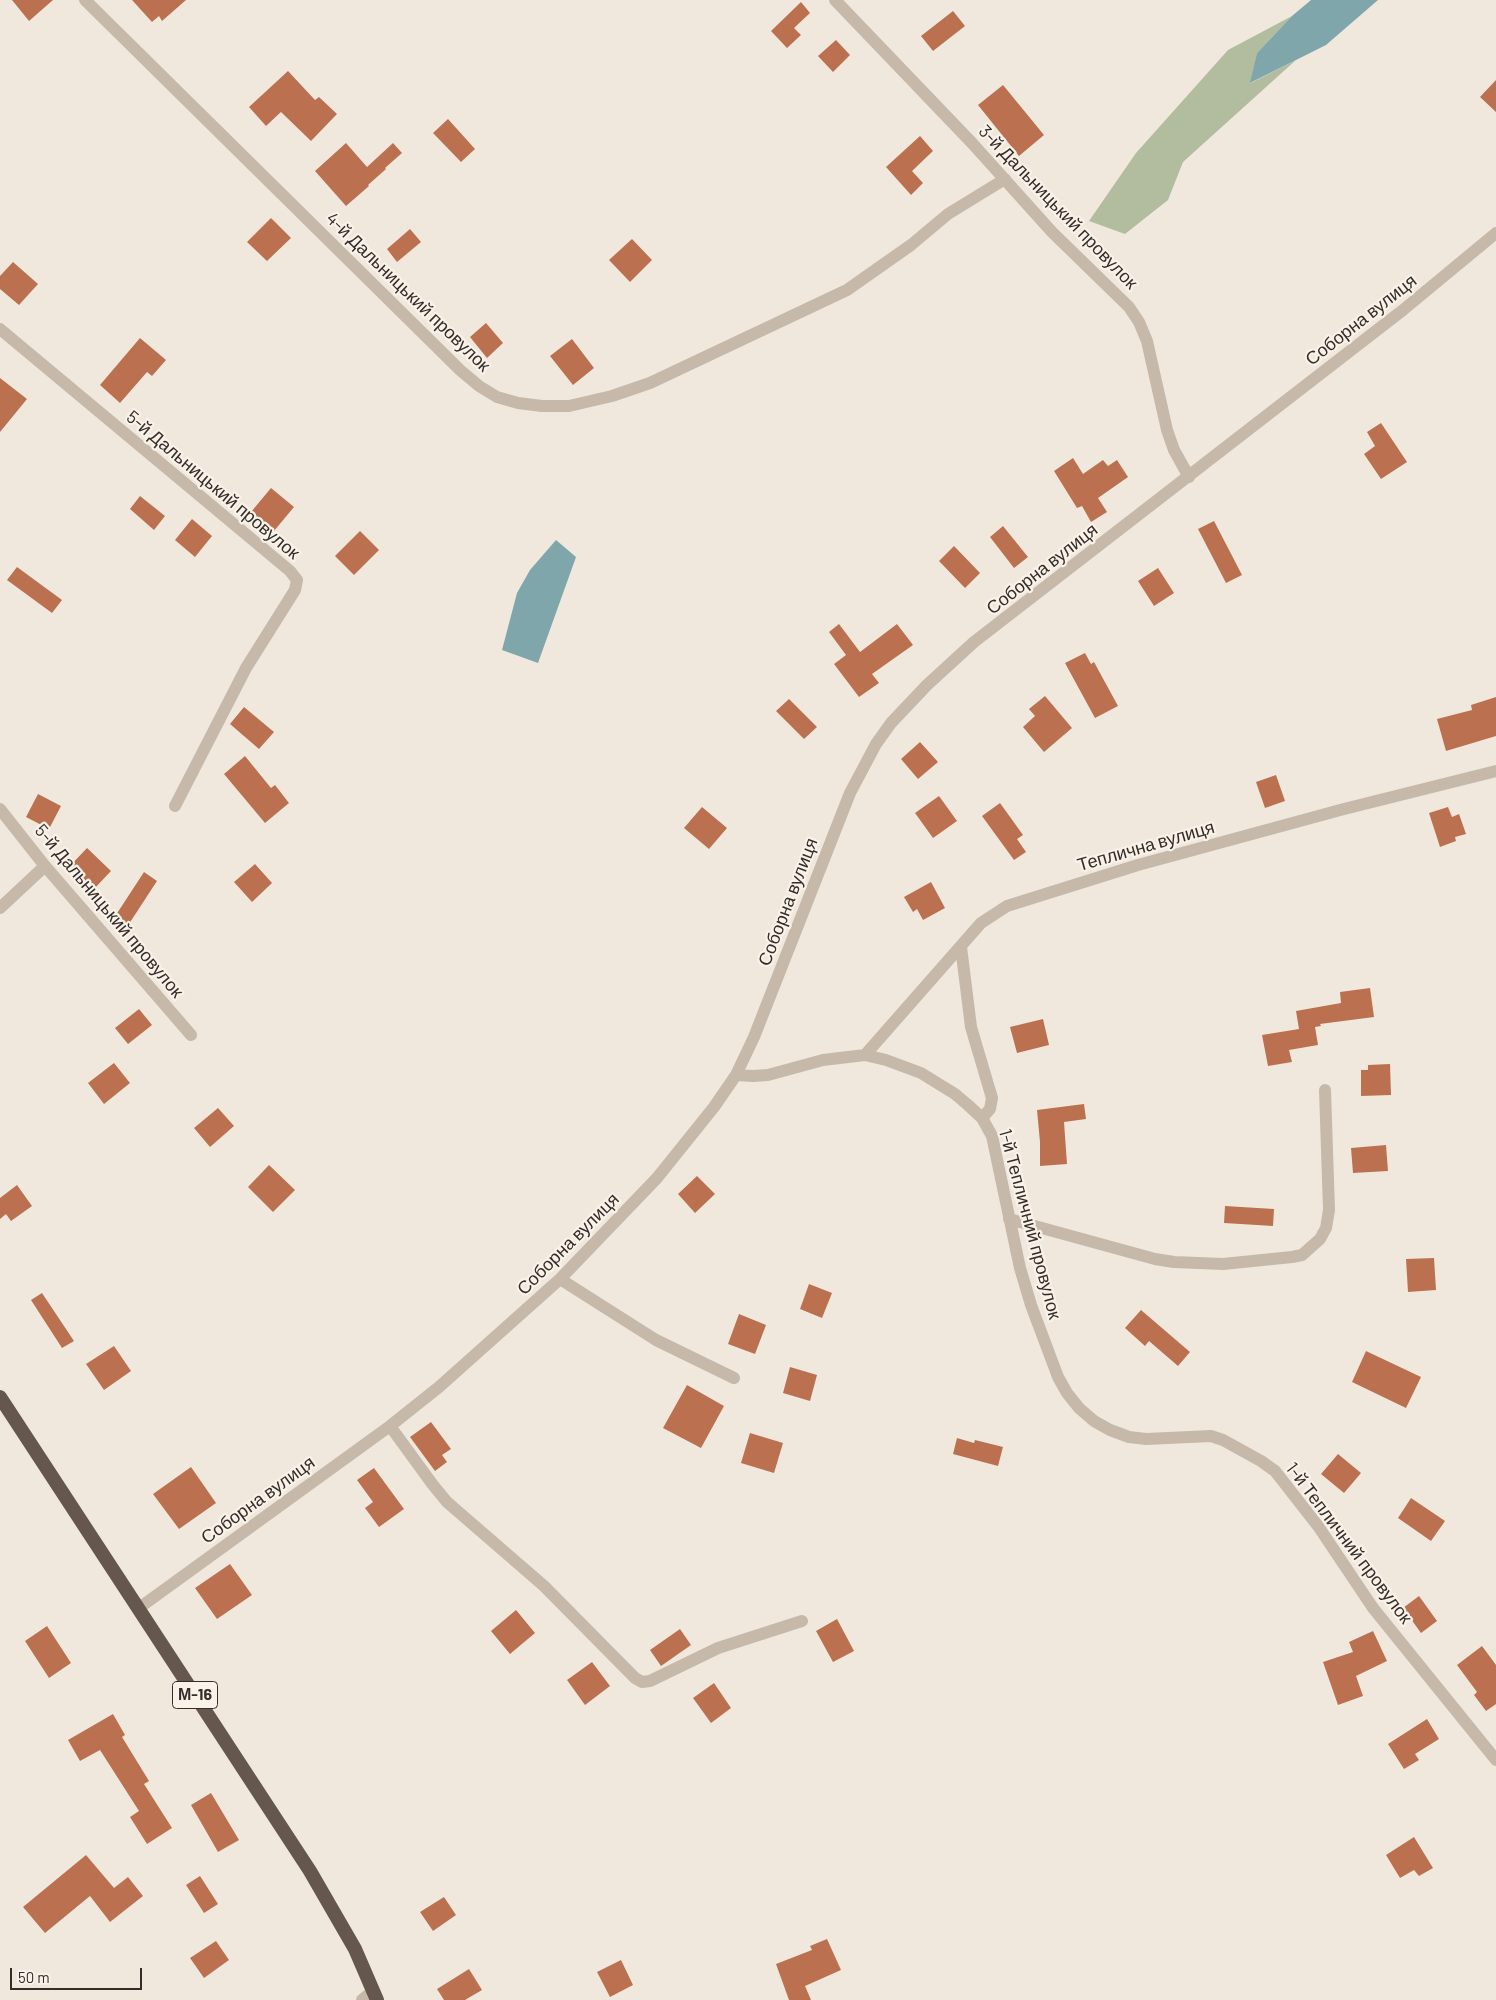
<!DOCTYPE html>
<html>
<head>
<meta charset="utf-8">
<style>
	body { margin:0 }
	#map { position:relative; width:1496px; height:2000px; overflow:hidden; background:#f0e8dd; font-family:Barlow,sans-serif }
	canvas { display:block }
	.scale { position:absolute; left:10px; top:1968px; width:132px; height:22px; box-sizing:border-box; border:2px solid #352d29; border-top:0; padding-left:6px; font-size:15px; line-height:18px; white-space:nowrap; color:#352d29; -webkit-text-stroke:4px #f8f2e9; paint-order:stroke }
</style>
</head>
<body>
<div id="map">
<canvas width="1496" height="2000"></canvas>
<div class="scale">50 m</div>
</div>
<script>
const ctx = document.querySelector('canvas').getContext('2d');
ctx.lineJoin = 'round';
function fill(path, color) { ctx.fillStyle = color; ctx.fill(path, 'evenodd'); }
const toPath = rows => new Path2D(rows.map(r => 'M' + r).join(''));
function stroke(path, color, width, dash) { ctx.strokeStyle = color; ctx.lineWidth = width; ctx.lineCap = dash ? 'butt' : 'round'; ctx.setLineDash(dash || []); ctx.stroke(path); }
function label(font, color, halo, rows, align = 'center') {
  ctx.font = font + ' Barlow,sans-serif'; ctx.lineWidth = 4.5; ctx.setLineDash([]); ctx.textBaseline = 'middle'; ctx.strokeStyle = halo; ctx.fillStyle = color; for (const [text, x, y, turn = 0] of rows) {
    ctx.save(); ctx.translate(x, y); ctx.rotate((+turn || 0) * Math.PI / 180); ctx.textAlign = isNaN(turn) ? turn : align; if (halo) ctx.strokeText(text, 0, 0); ctx.fillText(text, 0, 0); ctx.restore();
  }
}
const green = toPath([
	[1292,16,1257,53,1251,83,1296,60,1183,162,1168,200,1125,234,1089,221,1136,153,1228,50]
]);
const water = toPath([
	[1311,0,1378,0,1326,45,1250,83,1257,53,1292,16],
	[556,540,576,557,538,663,502,650,517,593,530,570]
]);
const building = toPath([
	[12,0,53,0,29,21],
	[132,0,186,0,162,21,159,16,152,22],
	[801,2,810,13,794,28,801,35,787,48,771,31],
	[953,11,965,26,933,51,921,36],
	[836,40,850,55,833,72,818,56],
	[288,71,315,100,319,97,337,114,311,141,281,112,266,126,249,107],
	[1496,80,1496,112,1480,97],
	[1003,85,1044,135,1019,156,978,105],
	[448,119,475,149,461,162,433,133],
	[920,136,933,151,912,171,923,183,911,195,886,167],
	[346,143,367,167,393,143,402,153,385,168,386,169,368,185,369,186,346,206,315,171],
	[271,218,291,238,267,261,247,242],
	[410,229,421,242,397,262,387,249],
	[632,239,652,260,630,282,609,260],
	[13,262,38,284,19,305,0,289,0,276],
	[486,323,503,343,487,358,470,337],
	[140,338,166,360,152,376,147,372,120,403,100,385],
	[572,339,594,368,573,385,550,356],
	[0,378,27,399,0,432],
	[1381,423,1407,462,1381,479,1364,454,1375,446,1367,432],
	[1073,458,1083,474,1103,460,1108,466,1117,460,1128,477,1098,498,1107,512,1091,522,1082,506,1077,508,1054,471],
	[271,488,294,507,274,531,251,512],
	[140,496,165,516,154,530,130,509],
	[192,519,212,536,195,557,175,540],
	[1214,521,1242,575,1226,583,1198,529],
	[1003,526,1028,557,1014,568,990,537],
	[360,531,379,550,354,575,335,556],
	[954,546,980,573,965,588,939,561],
	[17,567,62,600,52,613,7,580],
	[1158,568,1174,593,1154,606,1138,581],
	[839,624,860,652,897,624,913,645,872,674,879,683,859,697,834,664,846,655,829,632],
	[1085,653,1091,664,1094,662,1118,706,1095,718,1065,663],
	[1045,696,1072,728,1044,752,1023,727,1035,716,1029,709],
	[1496,697,1496,736,1446,751,1437,719,1472,710,1471,705],
	[789,699,817,727,804,739,776,711],
	[244,707,274,732,259,749,230,724],
	[920,742,938,762,918,779,901,759],
	[245,756,271,788,275,785,289,803,265,823,224,774],
	[1276,775,1285,801,1265,808,1256,782],
	[38,794,61,806,49,829,26,817],
	[939,796,957,821,933,838,915,813],
	[1000,803,1023,835,1017,839,1026,852,1014,860,982,816],
	[702,807,727,828,709,849,684,828],
	[1448,807,1452,817,1459,814,1466,834,1455,837,1456,841,1440,847,1429,813],
	[87,848,111,871,94,889,69,867],
	[255,864,272,883,252,902,234,882],
	[144,872,157,881,125,930,112,921],
	[931,882,945,908,923,920,917,909,913,912,904,897],
	[1370,988,1374,1017,1320,1024,1321,1026,1315,1027,1318,1045,1289,1050,1292,1062,1268,1066,1262,1035,1299,1029,1296,1011,1341,1003,1340,992],
	[139,1009,152,1025,128,1044,115,1028],
	[1043,1019,1049,1045,1017,1053,1010,1027],
	[114,1063,130,1083,104,1104,88,1083],
	[1390,1064,1391,1095,1361,1096,1361,1070,1368,1070,1368,1065],
	[1084,1104,1086,1119,1064,1122,1067,1164,1040,1166,1040,1142,1037,1110],
	[218,1108,234,1126,210,1147,194,1128],
	[1386,1145,1388,1171,1353,1173,1351,1148],
	[269,1165,295,1190,273,1212,248,1187],
	[697,1176,715,1194,695,1213,678,1194],
	[17,1185,32,1206,11,1221,6,1214,0,1219,0,1198],
	[1225,1206,1274,1209,1273,1226,1224,1223],
	[1434,1258,1436,1290,1408,1292,1406,1259],
	[809,1284,832,1293,822,1318,800,1309],
	[42,1293,74,1341,62,1348,31,1300],
	[1141,1310,1190,1352,1178,1366,1149,1341,1145,1346,1125,1328],
	[739,1314,766,1325,755,1354,728,1344],
	[114,1346,131,1371,104,1390,86,1364],
	[1366,1351,1421,1377,1406,1408,1352,1382],
	[790,1367,817,1375,810,1401,783,1393],
	[687,1385,724,1406,701,1448,663,1428],
	[431,1422,451,1449,442,1455,447,1462,435,1471,410,1437],
	[750,1433,783,1443,774,1473,741,1463],
	[957,1438,974,1443,975,1440,1003,1447,998,1466,953,1454],
	[1338,1454,1361,1473,1344,1493,1321,1474],
	[191,1467,216,1503,179,1529,153,1494],
	[374,1468,404,1509,379,1527,365,1508,373,1502,357,1480],
	[1411,1498,1445,1521,1431,1541,1398,1518],
	[230,1564,252,1595,217,1619,195,1588],
	[1419,1596,1437,1621,1421,1633,1403,1608],
	[516,1610,535,1633,510,1654,491,1631],
	[837,1619,854,1651,833,1662,816,1631],
	[47,1626,71,1663,49,1678,25,1641],
	[680,1629,691,1645,661,1666,650,1650],
	[1373,1631,1387,1661,1356,1676,1363,1696,1338,1705,1323,1662,1353,1652,1349,1642],
	[1482,1646,1496,1665,1496,1704,1486,1711,1474,1695,1477,1692,1457,1665],
	[592,1662,610,1686,585,1705,567,1680],
	[714,1683,731,1708,711,1723,693,1698],
	[113,1714,125,1735,122,1737,149,1781,144,1784,172,1828,147,1844,130,1817,139,1811,100,1750,80,1761,68,1740],
	[1427,1719,1439,1739,1415,1754,1419,1760,1404,1769,1388,1744],
	[211,1793,239,1840,218,1852,191,1805],
	[1414,1837,1433,1868,1419,1876,1414,1870,1400,1878,1386,1855],
	[86,1855,114,1888,128,1877,143,1896,110,1922,90,1896,45,1933,23,1907],
	[200,1876,218,1904,204,1913,186,1885],
	[444,1897,456,1915,433,1931,420,1912],
	[827,1939,841,1970,805,1986,811,2000,789,2000,776,1964,812,1950,810,1946],
	[216,1941,229,1960,204,1978,190,1958],
	[621,1960,633,1985,610,1997,597,1972],
	[469,1969,482,1990,465,2000,444,2000,437,1989]
]);
const minor = toPath([
	[85,0,460,370,479,386,497,397,518,403,542,406,569,406,612,396,650,383,847,290,911,245,948,214,1005,179],
	[835,0,972,143,1052,232,1129,307,1139,322,1147,341,1167,430,1174,450,1189,477],
	[0,329,290,571,297,580,295,590,246,668,175,806],
	[0,809,45,866,191,1035],
	[0,908,45,866],
	[961,947,971,1027,992,1098,990,1109,982,1118],
	[865,1055,981,923,1007,906,1138,865,1344,809,1496,771],
	[736,1075,753,1076,768,1075,823,1060,865,1055,886,1060,921,1073,955,1094,968,1105,982,1118,992,1136,1020,1268,1031,1305,1058,1377,1067,1393,1079,1408,1094,1421,1110,1430,1129,1437,1146,1439,1211,1436,1223,1440,1261,1461,1275,1471,1318,1526,1373,1608,1496,1760],
	[1009,1219,1155,1259,1174,1262,1223,1264,1292,1257,1302,1255,1320,1239,1326,1228,1329,1210,1325,1090],
	[560,1279,656,1340,734,1378],
	[390,1426,433,1485,447,1502,544,1586,635,1678,642,1682,650,1681,718,1648,802,1621],
	[139,1608,390,1426,439,1387,560,1279,657,1178,714,1107,736,1075,754,1037,850,793,876,744,891,723,927,685,974,642,1403,310,1496,233],
	[362,2000,373,1991]
]);
const trunk = toPath([
	[0,1397,310,1871,355,1949,377,2000]
]);
const shields = [
	[195,1695,45]
];
const shieldNames = [
	["М-16",195,1695]
];
const streetNames = [
	["3-й Дальницький провулок",1058,207,46],
	["4-й Дальницький провулок",408,292,44],
	["Соборна вулиця",1361,320,-38],
	["5-й Дальницький провулок",213,485,40],
	["Соборна вулиця",1042,569,-38],
	["Теплична вулиця",1146,846,-16],
	["Соборна вулиця",788,902,-69],
	["5-й Дальницький провулок",109,911,50],
	["1-й Тепличний провулок",1030,1224,75],
	["Соборна вулиця",568,1244,-45],
	["Соборна вулиця",258,1500,-36],
	["1-й Тепличний провулок",1349,1543,53]
];
fill(green, '#b1bd9e');
fill(water, '#7fa6aa');
fill(building, '#bb7150');
stroke(minor, '#c7b9aa', 12);
stroke(trunk, '#65574e', 14);
for (const [x, y, w] of shields) { const box = new Path2D(); box.roundRect(x - w / 2, y - 13.5, w, 27, 4); ctx.fillStyle = '#f8f2e9'; ctx.fill(box); stroke(box, '#352d29', 1); }
label('bold 16px', '#352d29', null, shieldNames);
label('18px', '#352d29', '#f8f2e9', streetNames);
</script>
</body>
</html>
